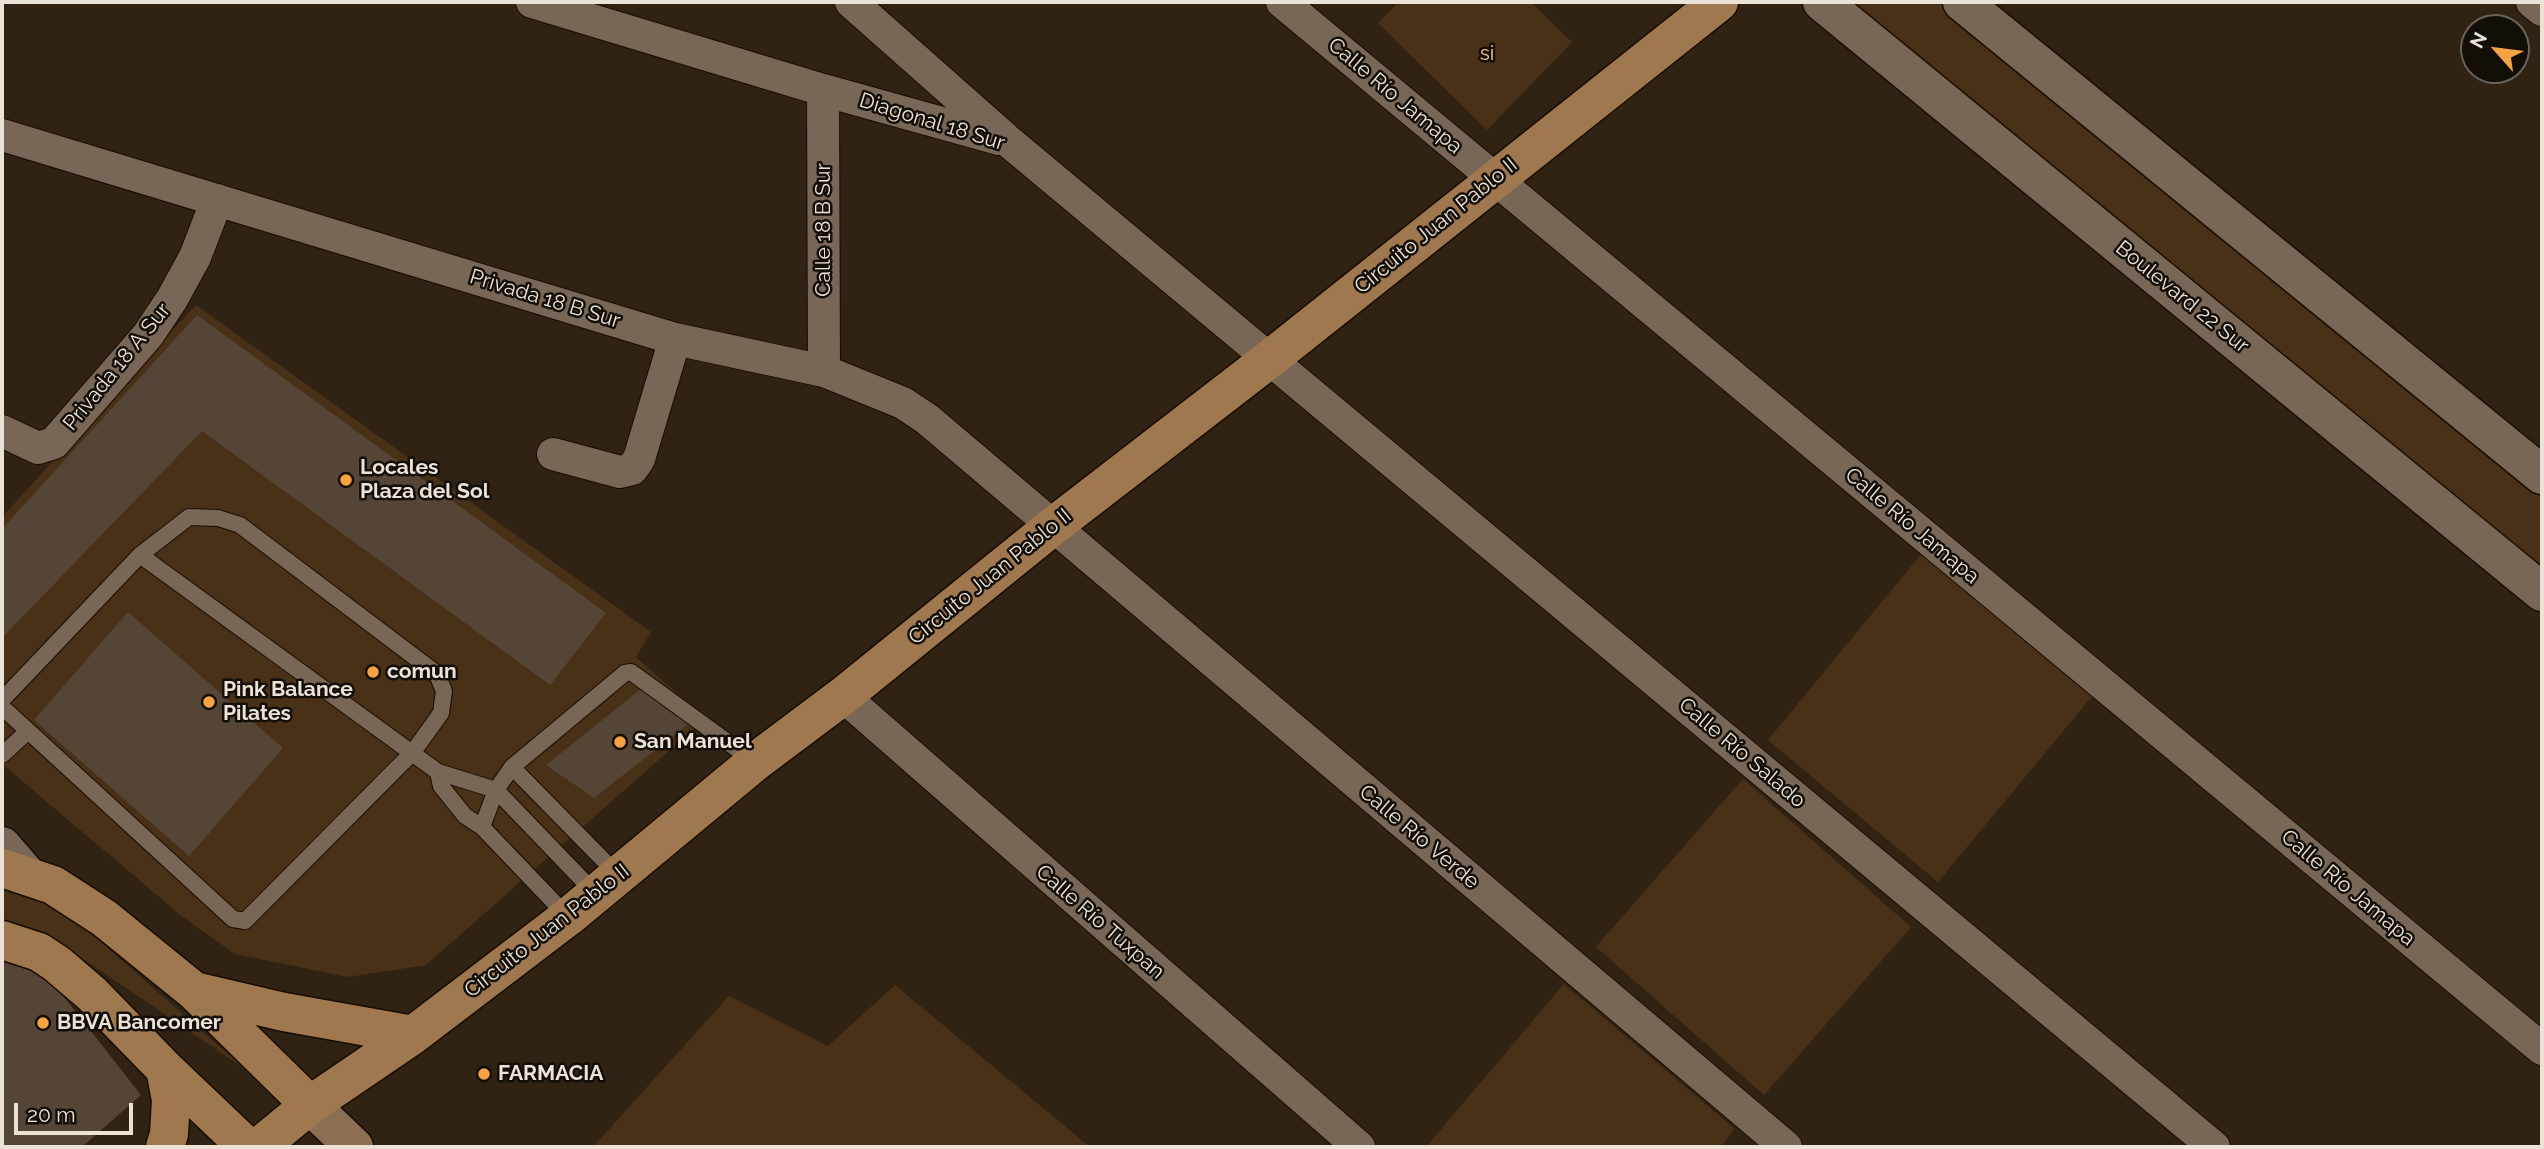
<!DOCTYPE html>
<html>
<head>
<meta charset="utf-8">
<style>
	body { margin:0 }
	#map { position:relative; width:2544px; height:1149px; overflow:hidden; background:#312314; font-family:Raleway,sans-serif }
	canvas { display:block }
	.frame { position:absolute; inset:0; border:4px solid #ebe2d8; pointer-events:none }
	.north { position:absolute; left:2460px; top:14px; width:70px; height:70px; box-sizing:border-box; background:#140e08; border:2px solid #6a635b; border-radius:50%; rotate:298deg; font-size:19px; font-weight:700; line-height:28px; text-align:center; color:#ebe2d8 }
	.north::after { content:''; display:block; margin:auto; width:24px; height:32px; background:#f5a345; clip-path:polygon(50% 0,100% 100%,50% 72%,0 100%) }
	.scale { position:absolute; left:14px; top:1103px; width:119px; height:32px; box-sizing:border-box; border:4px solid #ebe2d8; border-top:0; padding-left:9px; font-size:21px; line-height:24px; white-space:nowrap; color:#ebe2d8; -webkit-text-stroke:5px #140e08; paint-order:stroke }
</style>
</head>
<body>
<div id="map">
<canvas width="2544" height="1149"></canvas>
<div class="frame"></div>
<div class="north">N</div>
<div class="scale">20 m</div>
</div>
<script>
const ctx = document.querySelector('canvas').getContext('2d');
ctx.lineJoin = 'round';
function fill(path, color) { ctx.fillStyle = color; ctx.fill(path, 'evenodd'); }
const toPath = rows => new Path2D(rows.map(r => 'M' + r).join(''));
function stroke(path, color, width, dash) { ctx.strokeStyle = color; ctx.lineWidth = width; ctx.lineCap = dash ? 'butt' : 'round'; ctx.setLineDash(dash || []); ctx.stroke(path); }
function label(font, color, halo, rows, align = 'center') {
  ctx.font = font + ' Raleway,sans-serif'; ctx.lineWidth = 5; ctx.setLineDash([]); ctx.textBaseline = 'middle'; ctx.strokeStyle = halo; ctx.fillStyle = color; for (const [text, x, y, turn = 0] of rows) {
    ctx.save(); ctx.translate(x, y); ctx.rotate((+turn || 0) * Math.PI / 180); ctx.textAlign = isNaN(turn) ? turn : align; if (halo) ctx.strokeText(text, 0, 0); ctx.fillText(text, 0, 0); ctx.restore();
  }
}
const green = toPath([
	[1399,2,1531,2,1572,42,1487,130,1378,23],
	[1822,2,1962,2,2542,475,2542,592],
	[196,305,651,632,636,657,705,719,426,965,348,977,235,954,183,917,2,764,2,517],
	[1923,552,2094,694,1938,882,1768,740],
	[1743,779,1911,927,1764,1095,1596,947],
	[2,889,59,905,245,1069,42,931,2,920],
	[1564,984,1735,1129,1720,1147,1426,1147],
	[895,985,1090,1147,593,1147,729,996,828,1046]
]);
const building = toPath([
	[197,315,606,613,550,685,202,431,2,638,2,529],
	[128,612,283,748,189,856,34,720],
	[646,685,696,718,594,798,546,765],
	[2,955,35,960,141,1095,82,1147,2,1147]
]);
const service = toPath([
	[140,555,438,772,496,790,595,893],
	[2,700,140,555,189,517,218,518,240,525,437,674,444,691,441,713,413,752,245,921,233,919,2,707],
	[2,755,27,732],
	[512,767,618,875],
	[438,772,441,786,465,816,482,827,568,917],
	[482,827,496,790,512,767,625,673,631,672,755,762]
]);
const minor = toPath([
	[532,2,823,90,999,139],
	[851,2,1008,141,2214,1147],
	[1282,2,2542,1049],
	[2532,2,2542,10],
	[823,90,824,371],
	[2,135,675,339,824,371,903,403,927,419,1786,1147],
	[2,431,38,448,54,443,148,335,172,299,195,257,217,200],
	[553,454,620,472,632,469,639,459,675,339],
	[843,696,1359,1147]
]);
const tertiary = toPath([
	[1822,2,2542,592],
	[1962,2,2542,475],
	[2,846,27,875]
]);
const secondary = toPath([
	[310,1105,354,1147]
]);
const primary = toPath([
	[2,868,53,885,104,918,194,991,310,1105],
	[2,940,39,952,57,964,92,994,165,1069,247,1147],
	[194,991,284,1012,413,1035],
	[165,1069,171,1100,169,1134,165,1147],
	[259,1147,310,1105,413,1035,568,917,755,762,843,696,1052,527,1271,358,1719,2]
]);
const markers = [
	[346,480,7,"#f5a345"],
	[373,672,7,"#f5a345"],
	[209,702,7,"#f5a345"],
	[620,742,7,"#f5a345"],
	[43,1023,7,"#f5a345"],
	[484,1074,7,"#f5a345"]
];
const parkNames = [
	["si",1487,54]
];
const streetNames = [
	["Calle Río Jamapa",1395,96,40],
	["Diagonal 18 Sur",932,122,17],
	["Circuito Juan Pablo II",1436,226,-39],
	["Calle 18 B Sur",824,230,-90],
	["Boulevard 22 Sur",2182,297,39],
	["Privada 18 B Sur",545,299,17],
	["Privada 18 A Sur",117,367,-51],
	["Calle Río Jamapa",1912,526,40],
	["Circuito Juan Pablo II",990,577,-39],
	["Calle Río Salado",1742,753,40],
	["Calle Río Verde",1419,837,40],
	["Calle Río Jamapa",2348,888,40],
	["Calle Río Tuxpan",1100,922,41],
	["Circuito Juan Pablo II",547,931,-38]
];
const poiNames = [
	["Locales",360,468],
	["Plaza del Sol",360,492],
	["comun",387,672],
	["Pink Balance",223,690],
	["Pilates",223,714],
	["San Manuel",634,742],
	["BBVA Bancomer",57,1023],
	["FARMACIA",498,1074]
];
fill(green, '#493118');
fill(building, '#554536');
stroke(service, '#190c01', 18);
stroke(minor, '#190c01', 34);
stroke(tertiary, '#190c01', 41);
stroke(secondary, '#190c01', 41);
stroke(primary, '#190c01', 41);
stroke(service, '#786756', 16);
stroke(minor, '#786756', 32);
stroke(tertiary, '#786756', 38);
stroke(secondary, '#8c6f52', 38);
stroke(primary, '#9f784f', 38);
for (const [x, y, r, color] of markers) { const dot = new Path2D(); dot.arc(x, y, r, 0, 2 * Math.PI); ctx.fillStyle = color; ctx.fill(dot); stroke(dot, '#140e08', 2.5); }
label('21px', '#fec68e', '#140e08', parkNames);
label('21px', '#ebe2d8', '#140e08', streetNames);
label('bold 21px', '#ebe2d8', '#140e08', poiNames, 'left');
</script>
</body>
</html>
